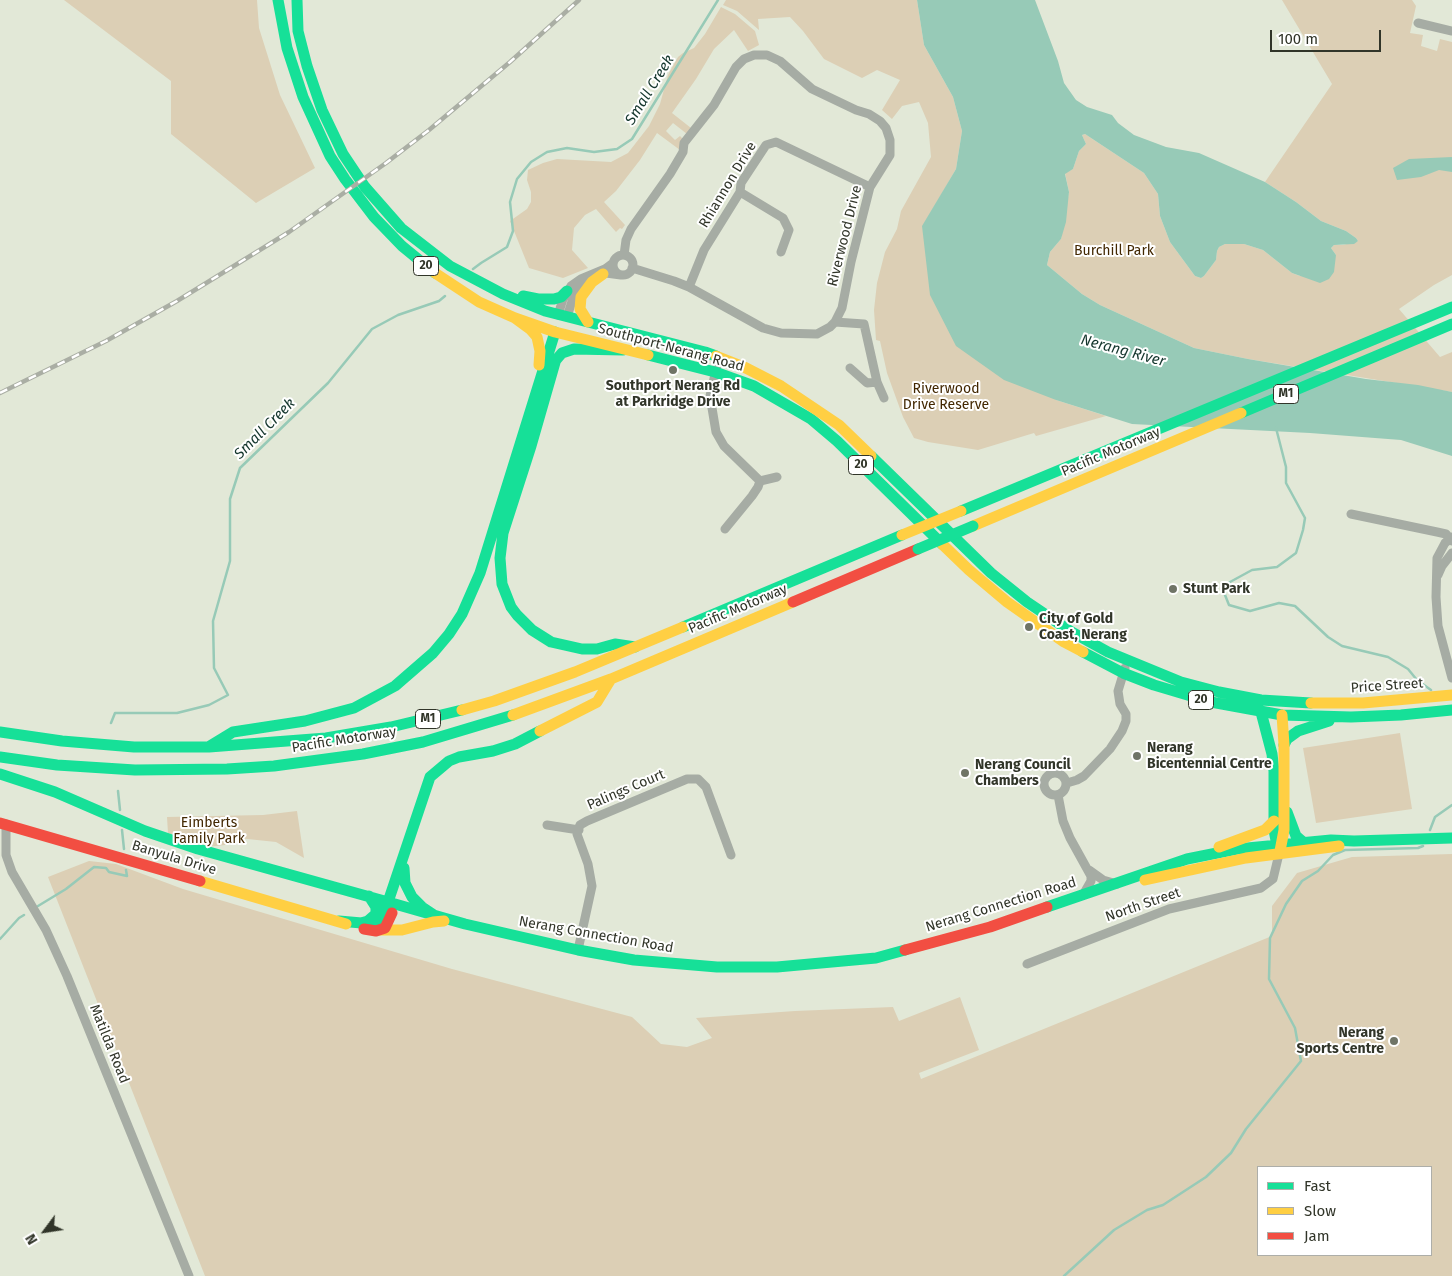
<!DOCTYPE html>
<html>
<head>
<meta charset="utf-8">
<style>
	body { margin:0 }
	#map { position:relative; width:1452px; height:1276px; overflow:hidden; background:#e2e8d7; font-family:"Fira Sans",sans-serif }
	canvas { display:block }
	.legend { position:absolute; left:1257px; top:1166px; width:175px; height:90px; box-sizing:border-box; background:#fff; border:1px solid #adaea9; margin:0; padding:6px 9px; list-style:none; font-size:15px; color:#313529 }
	.legend li { display:flex; align-items:center; gap:10px; height:25px }
	.legend b { width:25px; border:1px solid #adaea9 }
	.north { position:absolute; left:20px; top:1206px; width:50px; height:50px; -webkit-text-stroke:4px #fff; paint-order:stroke; rotate:239deg; font-size:14px; font-weight:700; line-height:20px; text-align:center; color:#313529 }
	.north::after { content:''; display:block; margin:auto; width:18px; height:22px; background:#313529; clip-path:polygon(50% 0,100% 100%,50% 72%,0 100%) }
	.scale { position:absolute; left:1270px; top:30px; width:111px; height:22px; box-sizing:border-box; border:2px solid #313529; border-top:0; padding-left:6px; font-size:15px; line-height:18px; white-space:nowrap; color:#313529; -webkit-text-stroke:4px #fff; paint-order:stroke }
</style>
</head>
<body>
<div id="map">
<canvas width="1452" height="1276"></canvas>
<ul class="legend">
<li><b style="height:6px;background:#16e098"></b>Fast</li>
<li><b style="height:6px;background:#ffcf43"></b>Slow</li>
<li><b style="height:6px;background:#f24e42"></b>Jam</li>
</ul>
<div class="north">N</div>
<div class="scale">100 m</div>
</div>
<script>
const ctx = document.querySelector('canvas').getContext('2d');
ctx.lineJoin = 'round';
function fill(path, color) { ctx.fillStyle = color; ctx.fill(path, 'evenodd'); }
const toPath = rows => new Path2D(rows.map(r => 'M' + r).join(''));
function stroke(path, color, width, dash) { ctx.strokeStyle = color; ctx.lineWidth = width; ctx.lineCap = dash ? 'butt' : 'round'; ctx.setLineDash(dash || []); ctx.stroke(path); }
function label(font, color, halo, rows, align = 'center') {
  ctx.font = font + ' "Fira Sans",sans-serif'; ctx.lineWidth = 4; ctx.setLineDash([]); ctx.textBaseline = 'middle'; ctx.strokeStyle = halo; ctx.fillStyle = color; for (const [text, x, y, turn = 0] of rows) {
    ctx.save(); ctx.translate(x, y); ctx.rotate((+turn || 0) * Math.PI / 180); ctx.textAlign = isNaN(turn) ? turn : align; if (halo) ctx.strokeText(text, 0, 0); ctx.fillText(text, 0, 0); ctx.restore();
  }
}
const green = toPath([
	[64,0,257,0,259,28,280,95,315,168,256,203,171,134,171,81],
	[726,0,917,0,924,45,953,97,962,131,956,169,923,226,1056,400,1106,416,1036,436,1034,433,978,450,928,442,914,438,903,417,887,373,880,341,876,340,874,310,877,283,885,252,897,229,901,211,931,157,928,123,919,102,902,106,892,119,882,110,900,80,877,70,862,78,824,59,803,31,790,17,758,19,759,30,737,11,723,5],
	[1282,0,1412,0,1416,6,1410,33,1423,35,1421,46,1437,51,1440,39,1452,42,1452,275,1434,285,1399,309,1440,357,1452,352,1452,392,1248,359,1194,348,1100,305,1082,294,1047,265,1050,252,1061,239,1069,192,1065,173,1073,169,1079,151,1086,144,1082,135,1085,134,1144,173,1158,194,1160,216,1170,242,1195,276,1201,278,1204,276,1216,260,1217,251,1219,247,1225,244,1244,244,1263,250,1292,273,1300,276,1336,255,1331,248,1334,245,1343,245,1358,241,1356,238,1346,231,1321,221,1296,202,1265,182,1332,84],
	[721,7,735,14,755,31,759,45,748,51,734,30,714,49,696,79,672,113,691,128,687,134,673,123,666,131,675,140,680,136,683,139,680,150,657,133,640,160,616,191,604,202,625,225,622,229,620,228,616,232,596,209,585,215,574,228,572,250,588,268,563,278,529,268,510,221,527,209,531,202,531,192,527,180,528,170,543,163,557,159,611,162,628,153,649,126,660,104,668,75,678,57,683,53,694,48,705,34],
	[1400,733,1412,809,1316,823,1303,748],
	[297,811,304,858,276,842,238,838,233,839,225,845,206,847,168,833,167,817,263,815],
	[1452,854,1452,1276,205,1276,48,877,89,861,116,864,183,889,452,969,632,1017,661,1044,687,1047,712,1038,696,1018,795,1011,893,1007,899,1021,960,997,979,1050,919,1073,921,1079,1272,936,1272,906,1297,873,1352,857],
	[1431,1167,1431,1255,1258,1255,1258,1167]
]);
const water = toPath([
	[917,0,1035,0,1058,61,1064,83,1076,100,1087,107,1112,115,1118,123,1134,135,1166,147,1199,153,1265,182,1296,202,1321,221,1346,231,1356,238,1358,241,1354,244,1334,245,1331,248,1336,255,1334,272,1329,279,1320,283,1292,273,1263,250,1244,244,1225,244,1219,247,1217,251,1216,260,1204,276,1201,278,1195,276,1170,242,1160,216,1158,194,1144,173,1085,134,1082,135,1086,144,1079,151,1073,169,1065,174,1069,192,1066,222,1061,239,1050,252,1047,265,1082,294,1100,305,1194,348,1248,359,1366,379,1418,385,1452,392,1452,456,1401,440,1310,433,1132,424,1056,400,1004,380,956,346,930,295,922,226,956,169,962,131,953,97,924,45],
	[1452,157,1452,172,1439,170,1421,177,1397,180,1393,168,1409,159]
]);
const stream = toPath([
	[473,269,481,263,507,247,513,231,510,202,517,179,531,162,547,152,567,148,594,152,617,149,632,139,718,0],
	[1276,428,1286,467,1286,483,1305,518,1303,530,1296,553,1277,567,1252,570,1230,582,1225,587,1225,595,1229,605,1250,611,1279,603,1295,606,1328,637,1342,646,1388,657,1408,669,1417,680,1431,690],
	[111,723,115,713,177,713,209,705,228,695,214,668,213,621,230,561,230,499,240,468,328,383,372,329,398,315,439,301,445,296],
	[118,791,120,810],
	[122,830,124,849],
	[1430,830,1435,817,1452,805],
	[38,906,66,889,94,867,106,868,109,872,127,876,126,870],
	[0,939,19,918,24,915],
	[1064,1276,1114,1230,1147,1210,1163,1205,1206,1177,1231,1153,1246,1129,1301,1061,1295,1028,1269,979,1270,938,1286,904,1302,881,1318,871,1333,855,1345,850,1418,848,1423,846]
]);
const street = toPath([
	[1418,23,1452,31],
	[740,192,783,218,789,230,781,252],
	[624,255,626,240,631,229,670,174,683,152,684,143,714,105,736,67,744,59,754,55,767,55,780,61,812,89,856,110,869,114,880,121,886,128,890,140,890,155,870,187,851,262,842,308,835,322,830,327,817,334,781,333,763,328,689,287,674,281,632,268],
	'613 265a10 10 0 1 1 20 0a10 10 0 1 1-20 0Z',
	[689,287,704,250,740,192,741,183,766,145,776,142,870,187],
	[558,315,563,299,571,286,581,279,605,269,613,263],
	[567,317,573,298,582,285,606,273,621,275],
	[835,322,864,324,877,382,884,398],
	[719,357,710,396,716,432,724,446,760,481,758,487,752,496,725,529],
	[850,368,867,383,877,382],
	[760,481,777,477],
	[1351,514,1437,532,1446,534,1452,541],
	[1452,537,1445,543,1437,558,1436,597,1438,626,1452,678],
	[1438,575,1442,566,1452,553],
	'1044 784a11 11 0 1 1 22 0a11 11 0 1 1-22 0Z',
	[1067,783,1077,780,1084,776,1110,749,1122,731,1126,721,1126,714,1120,704,1118,691,1125,668],
	[1058,795,1063,821,1070,838,1091,876,1091,881,1083,895],
	[6,824,6,855,12,872,46,930,67,976,189,1276],
	[547,825,579,830],
	[1089,870,1103,880,1117,884],
	[578,950,592,886,588,864,577,834,580,825,587,821,687,779,698,779,706,787,731,855],
	[1027,964,1169,909,1261,888,1273,879,1279,854]
]);
const fast = toPath([
	[278,0,287,48,303,97,330,156,345,179,374,217,402,246,435,273],
	[297,0,298,31,307,66,322,110,343,154,365,187,401,228,450,266,503,294,545,311,705,352,716,356],
	[523,296,538,299,554,299,561,297,567,291],
	[648,355,715,372,754,386,811,419,837,441,942,544],
	[556,359,531,446,503,533,500,558,502,584,511,607,517,615,532,630,551,642,582,649,597,649,615,644,635,647],
	[556,360,562,353,574,349,623,350],
	[1241,413,1452,324],
	[871,456,991,573,1027,602,1070,631,1108,652,1181,682,1219,692,1261,700,1311,703],
	[961,511,1452,307],
	[683,627,902,535],
	[1083,652,1123,673,1154,685,1211,702,1282,715,1351,717,1401,715,1452,710],
	[1261,712,1272,754,1274,771,1274,830,1278,851],
	[0,732,62,741,134,747,209,747,326,738,391,727,462,710],
	[1284,745,1287,739,1298,731,1329,721],
	[210,746,233,732,305,721,354,708,395,686,433,653,449,634,462,614,480,573,555,332],
	[0,757,57,765,135,770,227,769,274,766,363,754,423,742,513,715],
	[0,774,55,792,145,831,198,849,388,902,430,777,449,761,459,757,493,751,515,744,540,731],
	[1287,812,1296,836,1303,842],
	[404,868,405,883,412,897,422,907,437,917],
	[1047,907,1187,859,1237,849,1331,840,1354,841,1452,838],
	[339,921,373,924,383,919,388,902,465,924,578,950,634,960,717,967,777,967,876,958,905,950],
	[361,923,368,921,376,914,376,907,369,896]
]);
const slow = toPath([
	[435,273,479,302,515,318,555,332,648,355],
	[515,318,530,329,537,337,540,351,539,365],
	[588,322,580,309,581,297,592,282,603,274],
	[716,356,744,367,781,386,839,425,871,456],
	[973,526,1241,413],
	[942,544,969,570,1007,602,1064,642,1083,652],
	[1311,703,1363,703,1452,695],
	[462,710,494,701,575,672,683,627],
	[513,715,611,679,793,602],
	[540,731,597,702,611,679],
	[1219,847,1265,830,1274,821],
	[1280,851,1284,830,1284,745,1282,715],
	[1145,880,1246,858,1339,846],
	[200,881,346,924],
	[381,930,402,930,433,922,444,921]
]);
const jam = toPath([
	[793,602,918,549],
	[0,823,200,881],
	[364,929,376,931,385,928,392,913],
	[905,950,990,927,1047,907]
]);
const rail = toPath([
	[0,393,106,341,177,301,289,232,386,163,429,130,510,62,579,0]
]);
const fastBridge = toPath([
	[918,549,973,526]
]);
const slowBridge = toPath([
	[902,535,961,511]
]);
const markers = [
	[673,370,5,"#6f7466"],
	[1173,589,5,"#6f7466"],
	[1029,627,5,"#6f7466"],
	[1137,756,5,"#6f7466"],
	[965,773,5,"#6f7466"],
	[1394,1041,5,"#6f7466"]
];
const shields = [
	[426,266,25],
	[1286,394,25],
	[861,465,25],
	[1201,700,25],
	[428,719,25]
];
const shieldNames = [
	["20",426,266],
	["M1",1286,394],
	["20",861,465],
	["20",1201,700],
	["M1",428,719]
];
const streetNames = [
	["Rhiannon Drive",728,185,-59],
	["Riverwood Drive",845,236,-76],
	["Southport-Nerang Road",671,348,15],
	["Pacific Motorway",1111,452,-23],
	["Pacific Motorway",738,609,-23],
	["Price Street",1387,686,-4],
	["Pacific Motorway",344,740,-9],
	["Palings Court",626,790,-23],
	["Banyula Drive",174,858,17],
	["Nerang Connection Road",1001,905,-17],
	["North Street",1143,905,-19],
	["Nerang Connection Road",596,935,10],
	["Matilda Road",109,1044,68]
];
const parkNames = [
	["Burchill Park",1114,251],
	["Riverwood",946,389],
	["Drive Reserve",946,405],
	["Eimberts",209,823],
	["Family Park",209,839]
];
const poiNames = [
	["Southport Nerang Rd",673,386,"center"],
	["at Parkridge Drive",673,402,"center"],
	["Stunt Park",1183,589],
	["City of Gold",1039,619],
	["Coast, Nerang",1039,635],
	["Nerang",1147,748],
	["Bicentennial Centre",1147,764],
	["Nerang Council",975,765],
	["Chambers",975,781],
	["Nerang",1384,1033,"right"],
	["Sports Centre",1384,1049,"right"]
];
const waterNames = [
	["Small Creek",650,90,-58],
	["Nerang River",1123,351,15],
	["Small Creek",265,429,-45]
];
fill(green, '#dccfb5');
fill(water, '#97cab7');
stroke(stream, '#97cab7', 2.5);
stroke(street, '#a6aca4', 9);
stroke(fast, '#16e098', 11);
stroke(slow, '#ffcf43', 11);
stroke(jam, '#f24e42', 11);
stroke(rail, '#aaaea4', 4.5);
stroke(rail, '#fff', 2.5, [8]);
stroke(fastBridge, '#16e098', 11);
stroke(slowBridge, '#ffcf43', 11);
for (const [x, y, r, color] of markers) { const dot = new Path2D(); dot.arc(x, y, r, 0, 2 * Math.PI); ctx.fillStyle = color; ctx.fill(dot); stroke(dot, '#fff', 2); }
for (const [x, y, w] of shields) { const box = new Path2D(); box.roundRect(x - w / 2, y - 9.5, w, 19, 4); ctx.fillStyle = '#fff'; ctx.fill(box); stroke(box, '#313529', 1); }
label('bold 12px', '#313529', null, shieldNames);
label('14px', '#313529', '#fff', streetNames);
label('14px', '#422701', '#fff', parkNames);
label('bold 14px', '#313529', '#fff', poiNames, 'left');
label('italic 15px', '#15372e', '#fff', waterNames);
</script>
</body>
</html>
